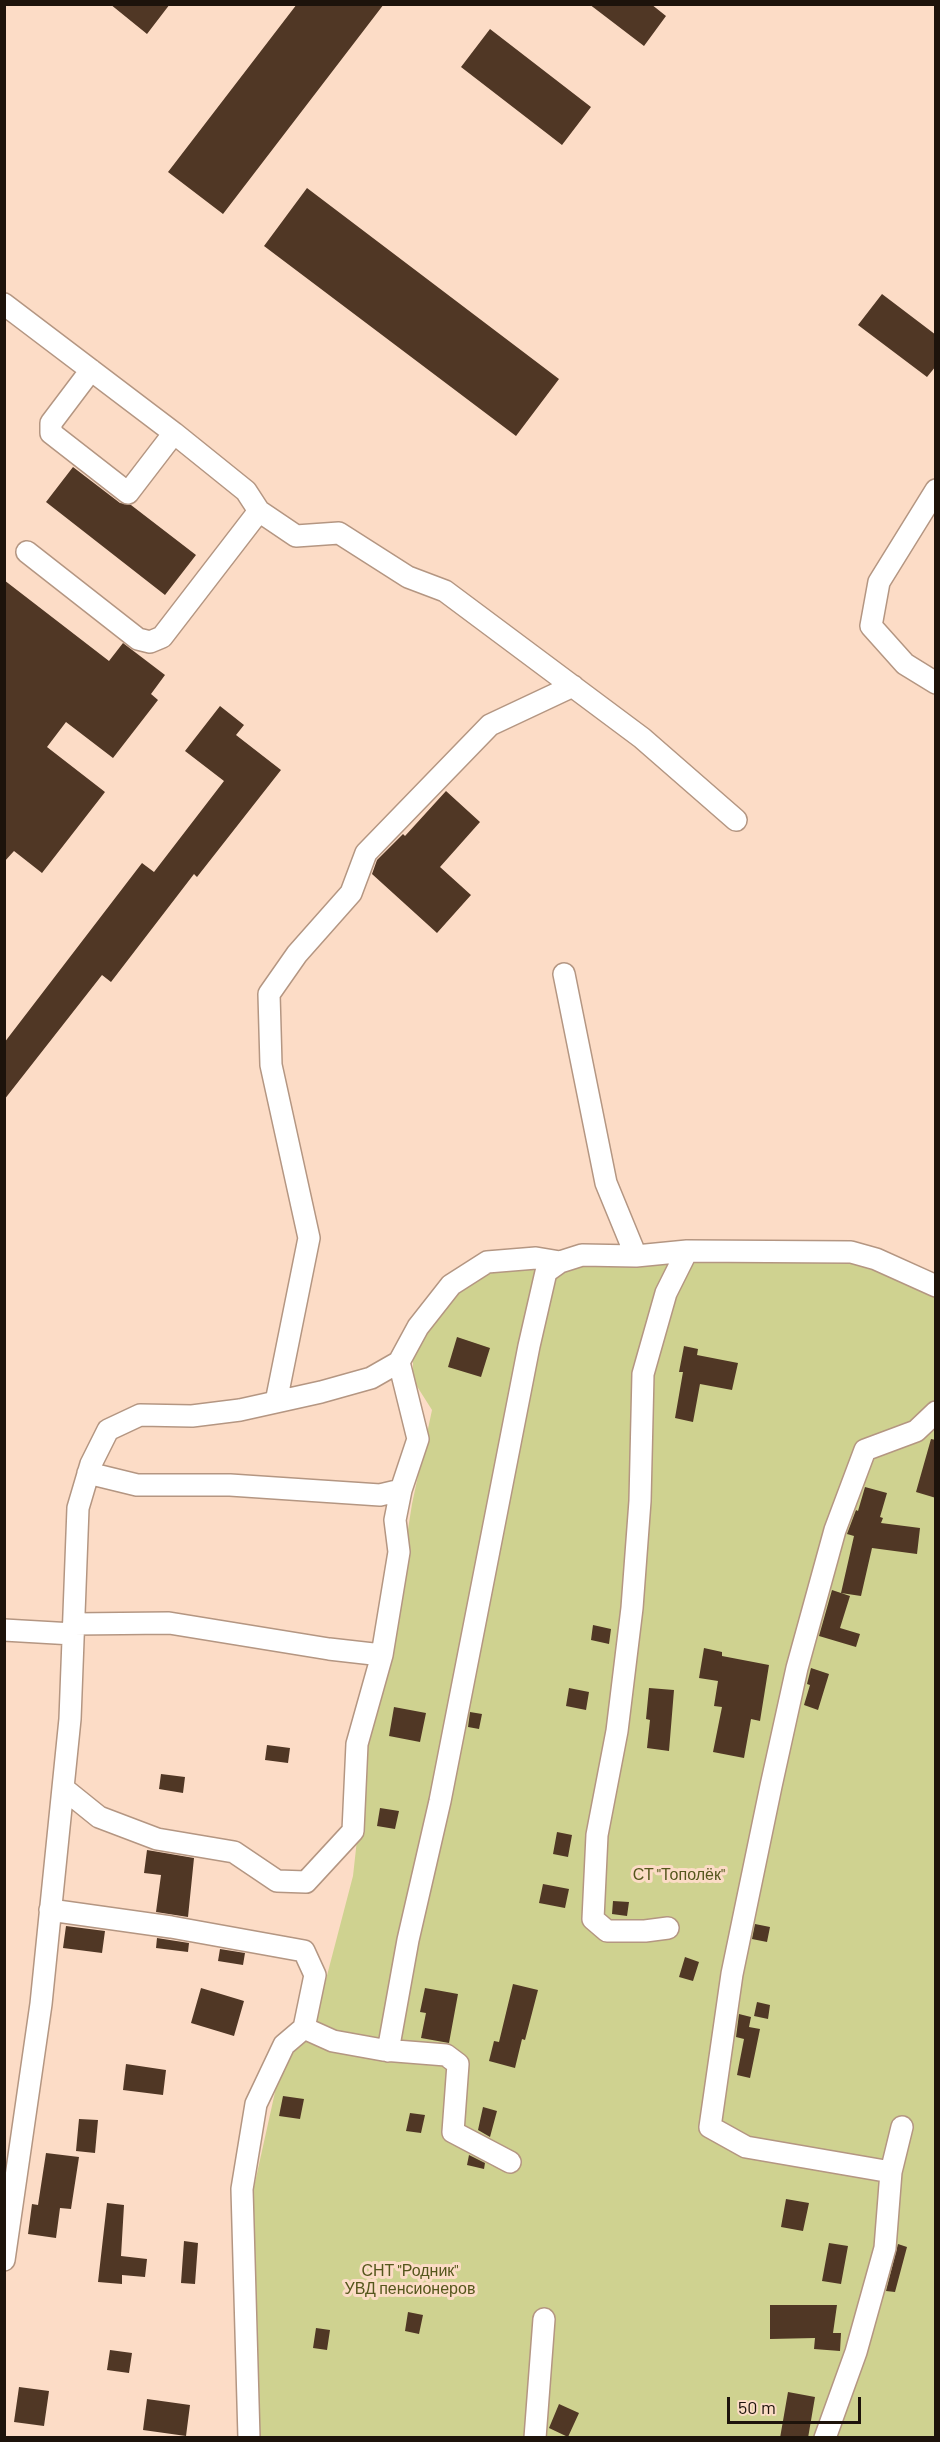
<!DOCTYPE html>
<html>
<head>
<meta charset="utf-8">
<style>
	body { margin:0 }
	#map { position:relative; width:940px; height:2442px; overflow:hidden; background:#fcdcc6; font-family:Barlow,sans-serif }
	canvas { display:block }
	.frame { position:absolute; inset:0; border:6px solid #1d130b; pointer-events:none }
	.scale { position:absolute; left:727px; top:2397px; width:134px; height:27px; box-sizing:border-box; border:3px solid #1d130b; border-top:0; padding-left:8px; font-size:18px; line-height:21px; white-space:nowrap; color:#1d130b; -webkit-text-stroke:4px #fcdcc6; paint-order:stroke }
</style>
</head>
<body>
<div id="map">
<canvas width="940" height="2442"></canvas>
<div class="frame"></div>
<div class="scale">50 m</div>
</div>
<script>
const ctx = document.querySelector('canvas').getContext('2d');
ctx.lineJoin = 'round';
function fill(path, color) { ctx.fillStyle = color; ctx.fill(path, 'evenodd'); }
const toPath = rows => new Path2D(rows.map(r => 'M' + r).join(''));
function stroke(path, color, width, dash) { ctx.strokeStyle = color; ctx.lineWidth = width; ctx.lineCap = dash ? 'butt' : 'round'; ctx.setLineDash(dash || []); ctx.stroke(path); }
function label(font, color, halo, rows, align = 'center') {
  ctx.font = font + ' Barlow,sans-serif'; ctx.lineWidth = 6; ctx.setLineDash([]); ctx.textBaseline = 'middle'; ctx.strokeStyle = halo; ctx.fillStyle = color; for (const [text, x, y, turn = 0] of rows) {
    ctx.save(); ctx.translate(x, y); ctx.rotate((+turn || 0) * Math.PI / 180); ctx.textAlign = isNaN(turn) ? turn : align; if (halo) ctx.strokeText(text, 0, 0); ctx.fillText(text, 0, 0); ctx.restore();
  }
}
const green = toPath([
	[869,1260,935,1295,935,2437,257,2438,252,2196,277,2083,298,2044,313,2029,353,1876,368,1740,389,1649,412,1504,432,1410,413,1380,413,1356,448,1301,487,1273,539,1264,592,1261]
]);
const building = toPath([
	[110,4,170,4,147,34],
	[297,4,384,4,223,214,168,172],
	[589,4,651,4,666,16,644,46],
	[490,29,591,107,562,145,461,67],
	[307,188,559,379,516,436,264,246],
	[882,294,936,335,936,366,927,377,858,325],
	[73,467,120,503,131,505,196,555,165,595,46,502],
	[4,580,109,661,123,643,165,675,151,694,158,700,113,758,66,722,47,747,105,792,42,873,14,851,4,862],
	[220,706,244,725,236,735,281,770,197,877,194,874,111,982,102,975,4,1100,4,1043,142,863,154,872,224,781,185,751],
	[446,791,480,822,440,867,471,895,437,933,372,874,377,860,403,834,405,836],
	[457,1337,490,1348,481,1377,448,1367],
	[684,1346,698,1349,697,1355,738,1363,732,1390,700,1384,693,1422,675,1418,683,1372,679,1372],
	[931,1439,936,1440,936,1498,916,1492],
	[865,1487,887,1493,880,1517,883,1518,881,1523,920,1528,917,1554,872,1548,861,1596,841,1593,850,1596,840,1628,860,1634,856,1647,819,1636,832,1590,841,1593,854,1536,847,1534,856,1510,858,1511],
	[593,1625,611,1629,609,1644,591,1640],
	[704,1648,722,1652,722,1656,769,1665,760,1721,751,1719,744,1758,713,1752,722,1707,714,1706,718,1681,699,1678],
	[811,1668,829,1674,818,1710,804,1705,810,1685,807,1684],
	[569,1688,589,1692,586,1710,566,1706],
	[649,1688,674,1690,669,1751,647,1748,650,1720,646,1719],
	[394,1707,426,1713,420,1742,389,1736],
	[470,1712,482,1714,479,1729,468,1727],
	[267,1745,290,1748,288,1763,265,1760],
	[161,1774,185,1777,183,1793,159,1789],
	[380,1808,399,1811,395,1829,377,1826],
	[557,1832,572,1835,568,1857,553,1854],
	[147,1850,194,1858,188,1917,156,1912,161,1875,144,1873],
	[543,1884,569,1889,565,1908,539,1903],
	[613,1901,629,1902,627,1916,612,1914],
	[755,1924,770,1927,767,1942,752,1939],
	[66,1926,105,1931,102,1953,63,1948],
	[157,1938,189,1943,188,1952,156,1948],
	[220,1949,245,1953,243,1965,218,1961],
	[685,1957,699,1962,693,1981,679,1977],
	[513,1984,538,1990,525,2040,522,2039,515,2068,489,2061,494,2041,499,2042],
	[201,1988,244,2001,234,2036,191,2023],
	[425,1988,458,1994,449,2043,421,2038,426,2013,420,2012],
	[757,2002,770,2005,768,2019,754,2016],
	[739,2014,751,2017,749,2027,760,2029,750,2078,737,2075,744,2039,736,2037],
	[126,2064,166,2070,163,2095,123,2090],
	[283,2096,304,2099,300,2119,279,2116],
	[483,2107,497,2111,490,2137,478,2130],
	[410,2113,425,2115,421,2133,406,2131],
	[79,2119,98,2120,95,2153,76,2151],
	[46,2153,79,2157,71,2209,60,2208,56,2238,28,2234,32,2204,38,2205],
	[469,2155,485,2163,484,2169,467,2165],
	[786,2199,809,2203,803,2231,781,2227],
	[107,2203,124,2205,121,2256,147,2259,145,2277,122,2275,122,2284,98,2282],
	[184,2241,198,2243,195,2284,181,2283],
	[829,2243,848,2246,841,2284,822,2281],
	[898,2244,907,2247,895,2292,886,2291],
	[770,2305,837,2305,833,2333,841,2333,840,2351,814,2349,815,2338,770,2339],
	[408,2312,423,2315,419,2334,405,2331],
	[316,2328,330,2330,327,2350,313,2348],
	[110,2350,132,2353,129,2373,107,2370],
	[19,2387,49,2391,44,2426,14,2422],
	[788,2392,815,2397,808,2438,780,2438],
	[147,2399,190,2405,186,2436,143,2430],
	[559,2404,579,2413,568,2437,549,2428]
]);
const minor = toPath([
	[4,304,174,433,246,491,259,511,296,536,339,533,408,577,445,591,642,738,736,820],
	[91,370,51,423,51,433,128,493,174,433],
	[936,490,879,582,871,626,905,664,936,683],
	[27,552,138,639,150,642,162,637,259,511],
	[564,974,606,1183,636,1256],
	[276,1402,309,1238,271,1065,269,994,297,954,351,893,366,853,490,725,573,686],
	[88,1473,137,1485,230,1485,380,1495,401,1490],
	[74,1624,169,1623,329,1649,382,1655],
	[4,1630,73,1634],
	[63,1788,99,1817,157,1839,234,1852,277,1881,306,1882,353,1831,357,1744,382,1655,399,1552,395,1520,401,1490,418,1439,399,1362],
	[50,1910,171,1927,304,1951,315,1975,304,2028],
	[668,1928,645,1931,607,1931,593,1919,597,1835,617,1731,632,1608,640,1501,643,1374,666,1293,687,1251],
	[388,2051,408,1940,440,1801,529,1346,546,1272,560,1262],
	[891,2172,746,2147,710,2127,732,1974,771,1786,797,1668,835,1530,865,1450,916,1431,936,1412],
	[4,2260,41,2004,70,1719,78,1508,91,1464,108,1430,140,1415,192,1416,240,1410,321,1392,371,1378,399,1362,418,1327,451,1285,487,1262,536,1258,560,1262,582,1255,636,1256,687,1251,851,1252,876,1259,936,1286],
	[249,2438,242,2189,256,2104,284,2045,304,2028,333,2041,383,2050,446,2055,458,2064,453,2132,510,2162],
	[535,2438,544,2319],
	[825,2438,856,2352,885,2248,891,2172,902,2127]
]);
const parkNames = [
	["СТ \"Тополёк\"",679,1875],
	["СНТ \"Родник\"",410,2271],
	["УВД пенсионеров",410,2289]
];
fill(green, '#cfd290');
fill(building, '#503725');
stroke(minor, '#b49682', 24);
stroke(minor, '#fff', 21);
label('16px', '#55561c', '#fcdcc6', parkNames);
</script>
</body>
</html>
